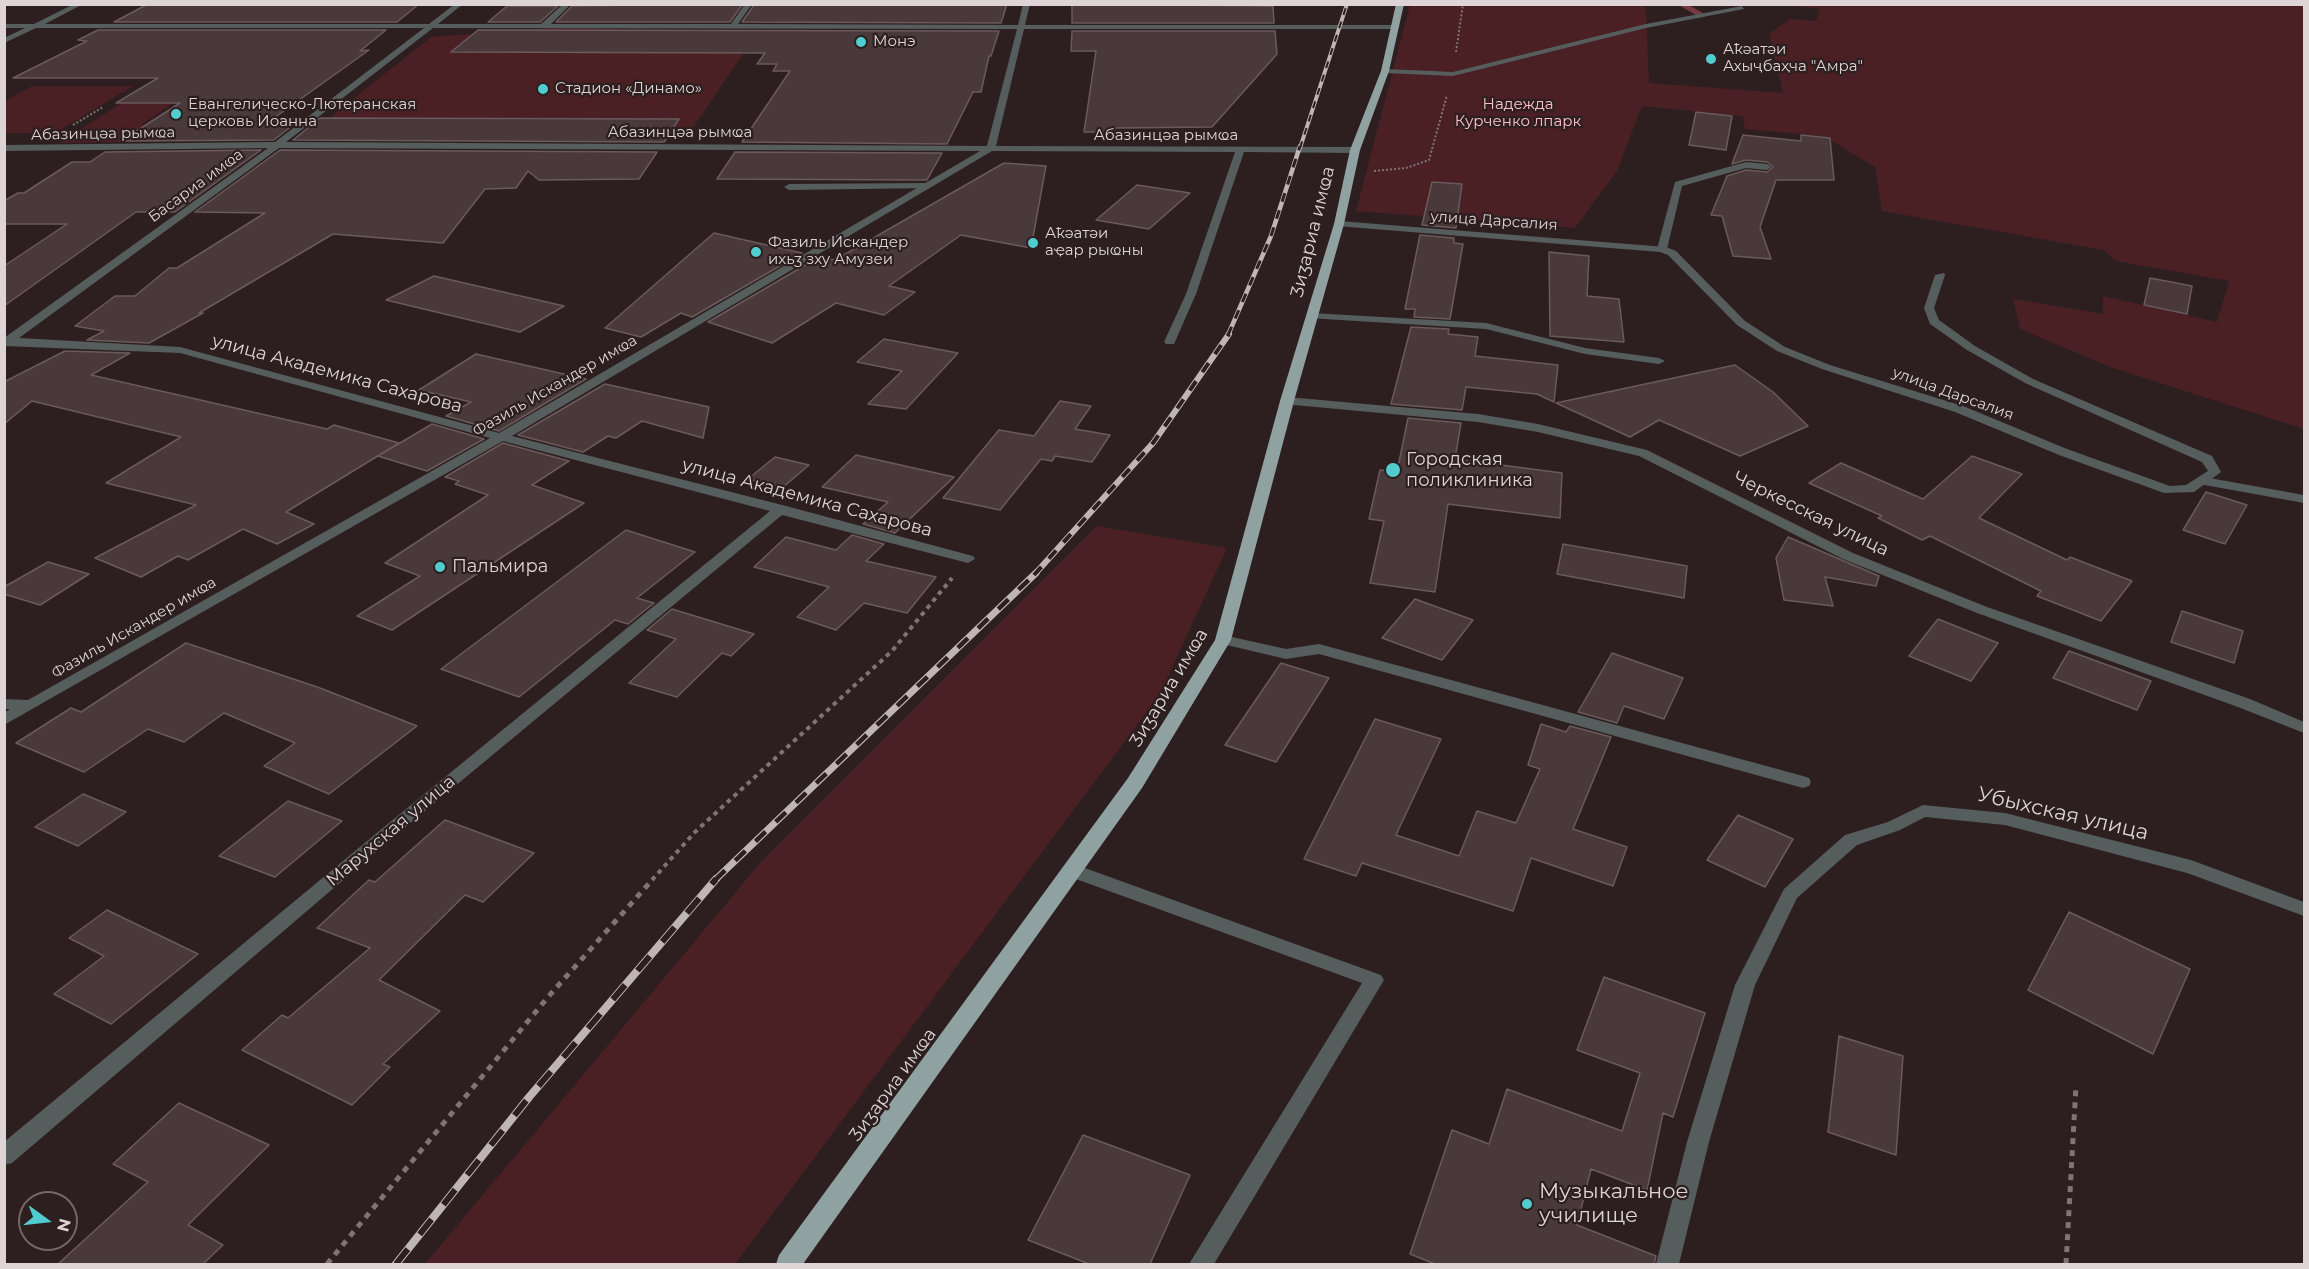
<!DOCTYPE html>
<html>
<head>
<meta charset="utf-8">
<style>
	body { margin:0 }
	#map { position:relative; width:2309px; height:1269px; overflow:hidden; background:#2d1f20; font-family:Montserrat,sans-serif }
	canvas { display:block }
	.frame { position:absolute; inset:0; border:6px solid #ded4d5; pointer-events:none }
	.north { position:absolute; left:18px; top:1191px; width:60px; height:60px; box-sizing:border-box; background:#2d1f20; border:2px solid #746768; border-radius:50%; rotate:105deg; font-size:16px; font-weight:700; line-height:24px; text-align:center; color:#ded4d5 }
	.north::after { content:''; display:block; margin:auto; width:21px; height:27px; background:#52cdcf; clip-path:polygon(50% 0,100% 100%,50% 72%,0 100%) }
</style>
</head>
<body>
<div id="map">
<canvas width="2309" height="1269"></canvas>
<div class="frame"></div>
<div class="north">N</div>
</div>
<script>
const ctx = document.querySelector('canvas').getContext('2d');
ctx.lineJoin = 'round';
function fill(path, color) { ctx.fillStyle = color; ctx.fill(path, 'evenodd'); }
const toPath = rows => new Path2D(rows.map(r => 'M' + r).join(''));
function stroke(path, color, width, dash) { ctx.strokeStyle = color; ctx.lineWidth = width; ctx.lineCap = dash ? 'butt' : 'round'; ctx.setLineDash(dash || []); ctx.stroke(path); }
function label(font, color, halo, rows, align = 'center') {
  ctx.font = font + ' Montserrat,sans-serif'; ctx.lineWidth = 4.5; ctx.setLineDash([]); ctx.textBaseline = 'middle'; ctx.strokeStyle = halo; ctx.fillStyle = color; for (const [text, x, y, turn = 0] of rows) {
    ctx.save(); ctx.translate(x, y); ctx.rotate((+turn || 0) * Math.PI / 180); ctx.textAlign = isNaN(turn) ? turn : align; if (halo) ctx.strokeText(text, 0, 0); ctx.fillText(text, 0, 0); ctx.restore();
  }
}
const green = toPath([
	[1410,5,1643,5,1646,11,1649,83,1783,93,1769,34,1790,19,1816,21,1820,9,1791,5,2304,5,2304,429,2113,368,2020,329,2013,299,2103,314,2103,296,2217,322,2229,281,2116,261,2104,250,1882,211,1875,167,1824,136,1745,129,1743,116,1642,106,1617,171,1575,228,1356,211],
	[552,28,700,30,753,39,686,138,303,139,431,37],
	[32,86,133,86,55,133,5,133,5,101],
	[120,104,172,104,141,125,171,125,147,142,59,143],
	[1097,526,1227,548,1160,694,735,1264,425,1264,761,862]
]);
const stream = toPath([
	[1682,4,1701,15]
]);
const building = toPath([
	[148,4,419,4,397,22,114,22,148,4],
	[700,4,742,5,730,22,556,22,572,6,700,4],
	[852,4,1007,4,1001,23,742,22,754,5,852,4],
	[1072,4,1273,6,1274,23,1072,23,1072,4],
	[507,6,558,6,540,22,488,22,507,6],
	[98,30,386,30,360,51,369,50,274,118,302,118,274,140,121,141,180,103,116,103,158,78,13,78,87,41,78,40,98,30],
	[478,30,999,31,991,56,989,56,981,92,973,92,947,144,742,142,790,71,773,71,777,64,757,64,765,53,451,52,478,30],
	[1072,31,1275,31,1277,54,1212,127,1115,128,1115,132,1084,132,1096,51,1071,51,1072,31],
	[1696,112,1732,116,1726,150,1689,145,1696,112],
	[320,118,679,119,664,142,293,140,320,118],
	[1743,135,1801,141,1801,135,1830,138,1834,180,1776,180,1760,227,1771,259,1733,256,1722,216,1711,215,1727,176,1746,170,1767,172,1773,167,1767,162,1746,160,1732,164,1743,135],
	[261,150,175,212,136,212,4,306,4,266,67,224,4,224,4,201,18,193,24,193,72,162,90,162,105,152,261,150],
	[280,150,657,152,639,179,539,180,528,171,516,188,485,189,443,243,333,234,199,313,203,313,149,343,87,340,104,331,75,326,115,296,135,296,169,268,177,268,265,213,195,212,280,150],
	[735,152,942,153,927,180,717,179,735,152],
	[1004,163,1046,166,1031,248,961,235,889,286,915,292,884,315,836,303,772,343,708,322,819,257,835,260,1004,163],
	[1432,182,1462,184,1456,228,1422,225,1432,182],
	[1137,185,1190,193,1149,229,1096,220,1137,185],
	[714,233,802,253,692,317,681,313,641,337,605,328,714,233],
	[1420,235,1454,238,1454,243,1463,244,1450,319,1414,317,1415,309,1405,309,1420,235],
	[1549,252,1589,256,1587,296,1619,299,1624,342,1550,336,1549,252],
	[434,276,564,306,520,332,386,300,434,276],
	[2150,278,2192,286,2187,314,2144,305,2150,278],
	[1411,327,1449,329,1448,334,1478,337,1475,356,1558,365,1554,402,1537,394,1466,387,1462,410,1391,404,1411,327],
	[884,339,958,353,906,409,868,404,902,371,857,362,884,339],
	[65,351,130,353,91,375,327,429,334,425,399,443,286,512,314,524,277,544,243,529,188,560,178,556,141,577,95,558,196,505,106,483,181,437,32,401,4,424,4,382,65,351],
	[476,354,586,379,499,431,446,416,471,402,419,390,476,354],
	[1735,365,1773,392,1808,426,1740,456,1659,420,1630,437,1556,403,1735,365],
	[605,384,709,407,703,438,642,421,616,438,608,436,583,452,518,435,605,384],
	[1060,401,1091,406,1075,429,1110,435,1092,462,1055,456,1052,461,1041,459,1000,510,943,498,999,430,1034,436,1060,401],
	[1408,418,1461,423,1455,459,1562,473,1560,518,1448,504,1435,592,1370,583,1384,521,1369,519,1380,470,1397,472,1408,418],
	[432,424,484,439,427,471,378,456,432,424],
	[503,443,569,461,532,485,584,503,392,630,357,616,420,576,385,563,488,495,455,484,459,481,445,477,503,443],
	[856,455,954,477,895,533,863,524,888,502,822,487,856,455],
	[1972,456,2022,474,1979,518,2067,560,2070,557,2132,581,2101,621,2037,596,2041,591,1930,536,1922,540,1878,518,1882,516,1809,483,1841,463,1923,499,1972,456],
	[775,457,809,465,782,488,748,479,775,457],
	[2206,492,2247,505,2225,544,2183,530,2206,492],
	[626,530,695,552,637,598,654,603,628,624,615,620,519,697,441,669,626,530],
	[852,535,884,544,866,561,936,577,907,613,864,603,836,630,797,617,829,587,754,567,786,537,836,550,852,535],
	[1788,537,1879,576,1876,586,1825,577,1833,606,1784,600,1776,558,1788,537],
	[1563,544,1687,566,1684,598,1557,574,1563,544],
	[48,562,89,574,40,605,4,594,4,587,48,562],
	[1415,599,1473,620,1442,660,1382,638,1415,599],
	[672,609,754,634,731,656,722,653,677,697,629,683,676,639,647,630,672,609],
	[2182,611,2243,631,2234,663,2171,642,2182,611],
	[1938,619,1998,643,1971,681,1909,656,1938,619],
	[186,643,320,688,417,726,329,794,264,766,295,743,224,713,184,742,148,729,84,772,16,743,71,708,81,712,186,643],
	[2069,651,2151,681,2137,710,2053,678,2069,651],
	[1612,653,1683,678,1664,719,1624,706,1617,723,1578,712,1612,653],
	[1281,663,1329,678,1276,762,1225,745,1281,663],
	[1375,719,1441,739,1396,835,1459,856,1477,811,1516,823,1540,769,1528,765,1541,724,1566,732,1570,726,1611,737,1573,829,1627,847,1613,886,1531,858,1513,911,1362,863,1356,876,1304,859,1375,719],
	[83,794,126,812,78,846,35,827,83,794],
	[288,801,342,821,275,877,219,856,288,801],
	[1738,815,1793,839,1765,887,1707,860,1738,815],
	[445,820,534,853,483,902,465,895,379,980,440,1011,383,1064,390,1067,352,1105,242,1050,282,1015,288,1018,370,948,317,928,369,880,375,882,445,820],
	[107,910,198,954,111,1024,54,994,104,956,69,938,107,910],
	[2069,912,2190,969,2153,1054,2028,990,2069,912],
	[1604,977,1705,1013,1673,1117,1663,1113,1647,1190,1591,1169,1577,1225,1656,1256,1654,1264,1435,1264,1410,1254,1452,1130,1489,1144,1507,1089,1622,1131,1640,1073,1577,1050,1604,977],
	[1839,1036,1903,1056,1896,1155,1828,1132,1839,1036],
	[179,1103,269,1145,188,1225,223,1245,203,1264,58,1264,148,1182,113,1164,179,1103],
	[1083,1135,1190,1175,1150,1264,1089,1264,1028,1240,1083,1135]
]);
const pathFar2 = toPath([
	[1456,52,1463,4],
	[73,125,103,107],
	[1374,171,1406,168,1429,160,1447,95]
]);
const pathFar1 = toPath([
	[652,880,695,832,892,651,952,578]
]);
const path = toPath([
	[327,1264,548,997,653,879],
	[2066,1264,2076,1086]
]);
const service = toPath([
	[563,4,571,4,547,28,541,28,541,24,563,4],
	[1746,162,1767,164,1771,167,1767,170,1746,168,1682,186,1667,249,1658,251,1657,249,1675,182,1746,162],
	[926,183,931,186,929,188,789,190,784,187,789,184,926,183],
	[1312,313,1486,323,1585,348,1659,358,1665,361,1659,364,1585,354,1486,329,1308,318,1308,314,1312,313],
	[2204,477,2304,495,2304,503,2199,484,2197,481,2199,478,2204,477],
	[1223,635,1286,649,1319,644,1803,776,1809,778,1811,782,1809,786,1803,788,1319,654,1286,659,1218,643,1215,640,1218,637,1223,635],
	[1071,863,1381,975,1384,980,1214,1264,1189,1264,1362,983,1065,875,1062,870,1065,865,1071,863]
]);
const minor = toPath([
	[74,4,83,4,45,24,429,24,455,4,463,4,438,24,731,24,745,4,752,4,738,24,1018,25,1023,4,1030,4,1025,25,1395,25,1399,27,1395,29,1024,29,996,146,1355,147,1359,150,1355,153,1244,152,1196,294,1174,344,1166,344,1164,342,1186,294,1235,152,992,151,512,436,786,506,973,556,975,559,968,563,782,515,390,840,12,1163,4,1165,4,1142,378,832,770,511,503,441,4,725,4,713,10,709,4,709,4,699,28,700,490,438,180,353,4,346,4,338,268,148,4,151,4,145,275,142,424,28,36,28,4,43,4,38,25,28,4,28,4,24,34,24,74,4],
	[433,28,1017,29,987,146,286,142,433,28],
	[279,148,980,151,499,433,180,347,19,338,279,148],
	[1742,6,1744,9,1646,28,1453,76,1385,73,1381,71,1385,69,1453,72,1646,24,1742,6],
	[1339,221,1666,247,1676,251,1745,321,1785,347,1830,365,1963,406,2067,449,2170,486,2186,485,2208,471,2202,462,2025,383,1967,350,1930,324,1924,308,1935,275,1944,273,1945,275,1934,308,1939,320,1975,346,2033,379,2212,456,2221,472,2194,492,2164,493,2059,455,1955,412,1822,369,1777,351,1737,325,1668,255,1660,252,1336,226,1334,224,1339,221],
	[1287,397,1478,414,1538,424,1647,450,1853,553,1987,607,2250,699,2304,722,2304,733,2238,707,1977,613,1843,559,1639,456,1538,432,1478,422,1283,404,1283,398,1287,397],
	[1923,805,2005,813,2191,860,2304,902,2304,916,2187,873,2005,825,1925,817,1900,830,1857,845,1797,898,1755,985,1709,1142,1679,1264,1656,1264,1687,1142,1735,985,1784,889,1845,835,1888,822,1923,805]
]);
const trunk = toPath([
	[1396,4,1404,4,1389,71,1360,150,1344,224,1294,401,1231,640,1142,788,803,1264,776,1264,779,1255,1128,778,1215,640,1280,401,1334,224,1350,150,1381,71,1396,4]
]);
const railFar4 = toPath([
	[1300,148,1347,4]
]);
const railFar3 = toPath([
	[1228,335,1271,236,1300,146]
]);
const railFar2 = toPath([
	[1034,575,1153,443,1229,334]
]);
const railFar1 = toPath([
	[715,880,1036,573]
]);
const rail = toPath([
	[396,1264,530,1096,716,879]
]);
const markers = [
	[861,42,6,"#52cdcf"],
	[1711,59,6,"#52cdcf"],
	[543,89,6,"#52cdcf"],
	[176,114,6,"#52cdcf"],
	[1033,243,6,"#52cdcf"],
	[756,252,6,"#52cdcf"],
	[1393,470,8,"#52cdcf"],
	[440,567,6,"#52cdcf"],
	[1527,1204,6,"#52cdcf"]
];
const farPoinames = [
	["Монэ",873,42],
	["Аҟәатәи",1723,50],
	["Ахыҷбаҳча \"Амра\"",1723,67],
	["Cтадион «Динамо»",555,89],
	["Евангелическо-Лютеранская",188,105],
	["церковь Иоанна",188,122],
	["Аҟәатәи",1045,234],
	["аҿар рыҩны",1045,251],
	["Фазиль Искандер",768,243],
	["ихьӡ зху Амузеи",768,260]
];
const farParknames = [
	["Надежда",1518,105],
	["Курченко лпарк",1518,122]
];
const farStreetnames = [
	["Абазинцәа рымҩа",680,133],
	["Абазинцәа рымҩа",103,134,-1],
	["Абазинцәа рымҩа",1166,136],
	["Басариа имҩа",196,186,-36],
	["улица Дарсалия",1494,221,4],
	["Фазиль Искандер имҩа",555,386,-30],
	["улица Дарсалия",1953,394,20],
	["Фазиль Искандер имҩа",134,628,-30]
];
const streetNames = [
	["Ӡиӡариа имҩа",1313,232,-76],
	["улица Академика Сахарова",337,374,15],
	["улица Академика Сахарова",807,498,15],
	["Черкесская улица",1811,514,26],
	["Ӡиӡариа имҩа",1169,688,-59],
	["Марухская улица",391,831,-40],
	["Ӡиӡариа имҩа",893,1085,-54]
];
const poiNames = [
	["Городская",1406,460],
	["поликлиника",1406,481],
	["Пальмира",452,567]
];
const nearStreetnames = [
	["Убыхская улица",2063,814,13]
];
const nearPoinames = [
	["Музыкальное",1539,1192],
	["училище",1539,1216]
];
fill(green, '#4a2025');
stroke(stream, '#763941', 5);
fill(building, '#49393a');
stroke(building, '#6b5a5c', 1.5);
stroke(pathFar2, '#7f7374', 2, [2, 2]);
stroke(pathFar1, '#7f7374', 4, [4.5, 4.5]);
stroke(path, '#7f7374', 5, [6, 6]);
fill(service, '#555d5d');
fill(minor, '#555d5d');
fill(trunk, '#90a1a2');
stroke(railFar4, '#c0b5b6', 4);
stroke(railFar3, '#c0b5b6', 4.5);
stroke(railFar2, '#c0b5b6', 6);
stroke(railFar1, '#c0b5b6', 7);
stroke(rail, '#c0b5b6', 8);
stroke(railFar4, '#2d1f20', 2, [7]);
stroke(railFar3, '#2d1f20', 3, [9]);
stroke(railFar2, '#2d1f20', 4, [11]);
stroke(railFar1, '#2d1f20', 4.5, [14]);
stroke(rail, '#2d1f20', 6, [19]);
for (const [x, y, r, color] of markers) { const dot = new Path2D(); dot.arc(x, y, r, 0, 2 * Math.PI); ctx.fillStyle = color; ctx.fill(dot); stroke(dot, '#2d1f20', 2); }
label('15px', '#ded4d5', '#2d1f20', farPoinames, 'left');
label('15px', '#fbc0c5', '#2d1f20', farParknames);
label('15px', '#ded4d5', '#2d1f20', farStreetnames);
label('18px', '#ded4d5', '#2d1f20', streetNames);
label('18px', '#ded4d5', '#2d1f20', poiNames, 'left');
label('21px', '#ded4d5', '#2d1f20', nearStreetnames);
label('21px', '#ded4d5', '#2d1f20', nearPoinames, 'left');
</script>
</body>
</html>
